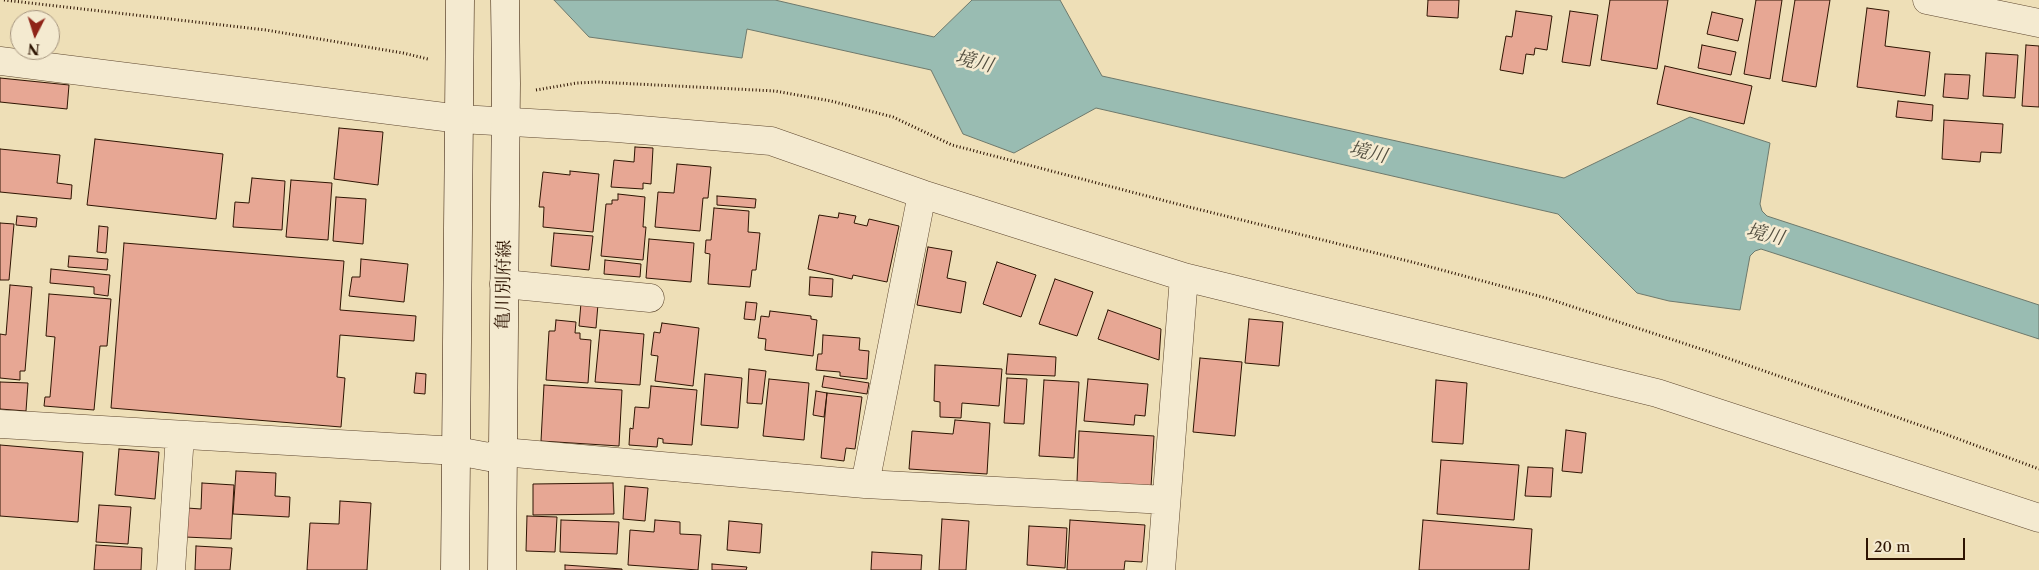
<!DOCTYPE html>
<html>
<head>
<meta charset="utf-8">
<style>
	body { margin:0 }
	#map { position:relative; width:2039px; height:570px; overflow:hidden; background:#eedfb7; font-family:"Libre Caslon Text",serif }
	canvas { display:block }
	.north { position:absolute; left:10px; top:10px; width:50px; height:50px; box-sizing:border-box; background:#f4ead0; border:1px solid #a5947e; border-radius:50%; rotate:185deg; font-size:14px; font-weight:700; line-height:20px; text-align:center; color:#2e1402 }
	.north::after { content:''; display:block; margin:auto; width:18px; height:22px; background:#8f2418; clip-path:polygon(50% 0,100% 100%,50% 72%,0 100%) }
	.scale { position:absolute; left:1866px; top:538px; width:99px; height:22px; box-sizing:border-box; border:2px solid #2e1402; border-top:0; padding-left:6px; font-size:15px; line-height:18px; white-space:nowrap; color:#2e1402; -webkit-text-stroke:4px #f4ead0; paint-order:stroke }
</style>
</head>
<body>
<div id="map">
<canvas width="2039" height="570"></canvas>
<div class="north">N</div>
<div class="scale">20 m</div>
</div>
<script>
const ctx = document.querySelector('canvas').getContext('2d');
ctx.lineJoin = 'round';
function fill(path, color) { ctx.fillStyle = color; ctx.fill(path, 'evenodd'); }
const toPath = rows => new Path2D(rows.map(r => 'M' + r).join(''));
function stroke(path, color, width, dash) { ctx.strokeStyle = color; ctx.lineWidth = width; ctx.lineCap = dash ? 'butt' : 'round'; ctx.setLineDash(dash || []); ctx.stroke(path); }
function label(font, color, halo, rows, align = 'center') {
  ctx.font = font + ' "Libre Caslon Text","Noto Serif JP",serif'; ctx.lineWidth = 5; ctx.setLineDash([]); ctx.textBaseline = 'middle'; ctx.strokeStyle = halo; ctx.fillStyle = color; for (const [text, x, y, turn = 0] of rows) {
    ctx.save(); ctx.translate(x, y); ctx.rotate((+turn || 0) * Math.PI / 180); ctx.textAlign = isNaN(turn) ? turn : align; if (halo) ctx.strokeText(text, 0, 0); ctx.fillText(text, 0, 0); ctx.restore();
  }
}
const water = toPath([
	[554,0,775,0,934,37,972,0,1060,0,1102,76,1564,178,1690,117,1770,143,1760,204,1762,211,1767,216,2039,305,2039,339,1761,249,1755,251,1750,256,1740,310,1669,301,1637,293,1558,214,1096,108,1014,153,963,134,931,70,747,29,742,58,589,37,554,0]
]);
const building = toPath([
	[1428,0,1459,0,1458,18,1427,16,1428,0],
	[1610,0,1668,0,1657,69,1601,60,1610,0],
	[1756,0,1782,0,1770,79,1744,74,1756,0],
	[1795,0,1830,0,1816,87,1782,81,1795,0],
	[1867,8,1889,11,1885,46,1930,52,1925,96,1857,87,1867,8],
	[1516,11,1552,16,1547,50,1535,48,1534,55,1526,54,1523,74,1500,70,1506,36,1512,37,1516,11],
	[1570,11,1598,15,1590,66,1562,62,1570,11],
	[1712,12,1743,19,1738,41,1707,34,1712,12],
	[1702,45,1736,52,1731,75,1698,68,1702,45],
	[2026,45,2039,46,2039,107,2022,106,2026,45],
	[1986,53,2018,55,2015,98,1983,96,1986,53],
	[1665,66,1752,86,1744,124,1657,104,1665,66],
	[1945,74,1970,75,1968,99,1943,97,1945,74],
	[0,78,69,85,67,109,0,102,0,78],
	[1898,101,1933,105,1932,121,1896,117,1898,101],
	[1944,120,2003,124,2001,153,1981,152,1980,162,1942,159,1944,120],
	[339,128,383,132,378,185,334,179,339,128],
	[95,139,223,154,216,219,87,205,95,139],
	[635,147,653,148,651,184,643,183,643,189,611,187,614,160,634,162,635,147],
	[0,149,60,155,57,183,72,185,71,199,0,192,0,149],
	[677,164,711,167,708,198,703,198,700,231,655,227,658,192,674,193,677,164],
	[570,171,599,174,593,232,543,227,544,207,539,207,543,172,570,175,570,171],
	[252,178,285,181,282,230,233,227,235,202,249,203,252,178],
	[291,180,332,183,328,240,286,237,291,180],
	[618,194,645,197,643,227,646,227,643,260,601,256,606,204,612,204,612,200,618,200,618,194],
	[717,196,756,199,755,208,717,205,717,196],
	[336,197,366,199,363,244,333,241,336,197],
	[714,208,749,211,748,232,760,233,756,270,752,270,750,287,708,284,710,254,705,253,706,240,711,240,714,208],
	[839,213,856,216,854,223,867,226,869,219,899,226,887,282,853,275,852,279,808,269,819,215,838,218,839,213],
	[17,216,37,218,36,227,16,225,17,216],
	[0,223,14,224,9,280,0,280,0,223],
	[99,226,108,227,106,253,97,252,99,226],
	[554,233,593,236,589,270,551,266,554,233],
	[649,239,694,243,691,282,646,278,649,239],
	[124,243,344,261,340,310,416,316,414,341,340,335,337,377,345,378,341,427,111,408,124,243],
	[928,247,952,251,947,278,966,282,961,313,917,305,928,247],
	[69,256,108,259,107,270,68,267,69,256],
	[361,259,408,264,404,302,349,296,352,277,360,277,361,259],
	[605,260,641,264,640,277,604,274,605,260],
	[997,262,1036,275,1021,317,983,304,997,262],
	[51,269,110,275,108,296,94,294,94,287,50,283,51,269],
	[810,277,833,279,832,297,809,295,810,277],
	[1055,279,1093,292,1077,336,1039,324,1055,279],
	[10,285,32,287,25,371,20,371,20,380,0,378,0,334,6,335,10,285],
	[49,294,111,299,107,346,100,346,94,410,44,406,45,397,50,397,55,337,46,336,49,294],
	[746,302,757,303,755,320,744,319,746,302],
	[581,303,598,304,596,328,579,326,581,303],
	[1108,310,1161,329,1159,360,1098,339,1108,310],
	[770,311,811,316,811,319,817,320,813,356,765,350,766,339,758,338,761,316,769,317,770,311],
	[1249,319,1283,322,1279,366,1245,363,1249,319],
	[556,320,576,322,575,333,580,333,580,339,591,340,588,383,546,380,549,331,555,331,556,320],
	[662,323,699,328,693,386,655,381,658,356,651,355,654,332,660,333,662,323],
	[600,330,644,334,640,385,595,382,600,330],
	[823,335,860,338,859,350,869,351,867,379,840,376,840,372,816,370,818,354,822,354,823,335],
	[1008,354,1056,357,1055,376,1006,374,1008,354],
	[1200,358,1242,362,1235,436,1193,432,1200,358],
	[935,365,1002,369,999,406,962,403,961,418,940,417,940,402,934,401,935,365],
	[749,369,766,371,762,404,747,403,749,369],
	[416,373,426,374,425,394,414,393,416,373],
	[705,374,742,378,738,428,701,425,705,374],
	[824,376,869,383,867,394,822,387,824,376],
	[1007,378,1027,379,1024,424,1004,423,1007,378],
	[769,379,809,383,804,440,763,436,769,379],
	[1088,379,1148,384,1145,416,1135,415,1134,425,1084,421,1088,379],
	[1044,380,1079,382,1074,458,1039,456,1044,380],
	[1436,380,1467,383,1463,444,1432,442,1436,380],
	[0,382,28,383,26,411,0,409,0,382],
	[544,385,622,390,619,446,541,441,544,385],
	[651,386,697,390,692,445,663,443,663,439,658,438,657,447,629,445,630,428,633,429,635,407,649,408,651,386],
	[816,391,827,393,824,417,813,415,816,391],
	[827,393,862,397,855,449,846,448,844,461,821,458,827,393],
	[955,420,990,423,987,474,909,469,912,431,953,434,955,420],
	[1566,430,1586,433,1582,473,1562,471,1566,430],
	[1079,431,1154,436,1151,487,1077,482,1079,431],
	[0,445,83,452,78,522,0,516,0,445],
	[119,449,159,452,155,499,115,495,119,449],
	[1441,460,1519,465,1514,520,1437,514,1441,460],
	[1528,467,1553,468,1551,497,1525,496,1528,467],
	[236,471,276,473,275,496,290,497,289,517,233,514,236,471],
	[202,483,234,485,231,539,185,537,187,508,201,509,202,483],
	[613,483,614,514,533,515,533,484,613,483],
	[625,486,648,488,645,521,623,519,625,486],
	[340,501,371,503,367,570,307,570,310,523,339,524,340,501],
	[99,505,131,507,128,544,96,542,99,505],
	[527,516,557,517,555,552,526,551,527,516],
	[942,519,969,521,966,570,939,570,942,519],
	[561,520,619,522,617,554,560,552,561,520],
	[655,520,680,522,680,534,701,535,698,570,628,565,630,530,654,532,655,520],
	[1070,520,1145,525,1142,562,1125,561,1124,570,1067,570,1070,520],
	[1423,520,1532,529,1529,570,1419,570,1423,520],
	[729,521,762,524,760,553,727,550,729,521],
	[1029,526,1067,528,1065,568,1027,565,1029,526],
	[96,545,142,548,141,570,94,570,96,545],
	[196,546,232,548,230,570,195,570,196,546],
	[872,552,922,555,921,570,871,570,872,552],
	[712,564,747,567,746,570,712,570,712,564],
	[565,565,622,569,622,570,565,570,565,565]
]);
const path = toPath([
	[4,0,266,30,403,53,428,59],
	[536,90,577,83,597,82,775,91,831,101,893,117,952,145,1185,206,1412,262,1546,298,1707,351,1945,434,2039,469]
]);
const minor = toPath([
	[1927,0,2039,23],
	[0,61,460,119,617,128,771,141,922,194,1184,277,1657,393,2039,518],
	[504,284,650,298],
	[0,424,457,451,489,457,503,452,865,484,1166,500],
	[865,484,922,194],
	[171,570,180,435],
	[1161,570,1184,277]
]);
const secondary = toPath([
	[455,570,460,0],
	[502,570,506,83,505,0]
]);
const streetNames = [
	["亀川別府線",504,285,-89]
];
const waterNames = [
	["境川",974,62,14],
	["境川",1368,153,13],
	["境川",1765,235,13]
];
fill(water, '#99bcb2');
stroke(water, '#6e796c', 1);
fill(building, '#e7a794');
stroke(building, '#2e1402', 1);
stroke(minor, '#5e472f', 29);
stroke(secondary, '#2e1402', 29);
stroke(path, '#2e1402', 3, [1, 2.5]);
stroke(minor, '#f4ead0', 28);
stroke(secondary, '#f4ead0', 28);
label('18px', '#2e1402', '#f4ead0', streetNames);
label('italic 19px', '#534f40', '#f4ead0', waterNames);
</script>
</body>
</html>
